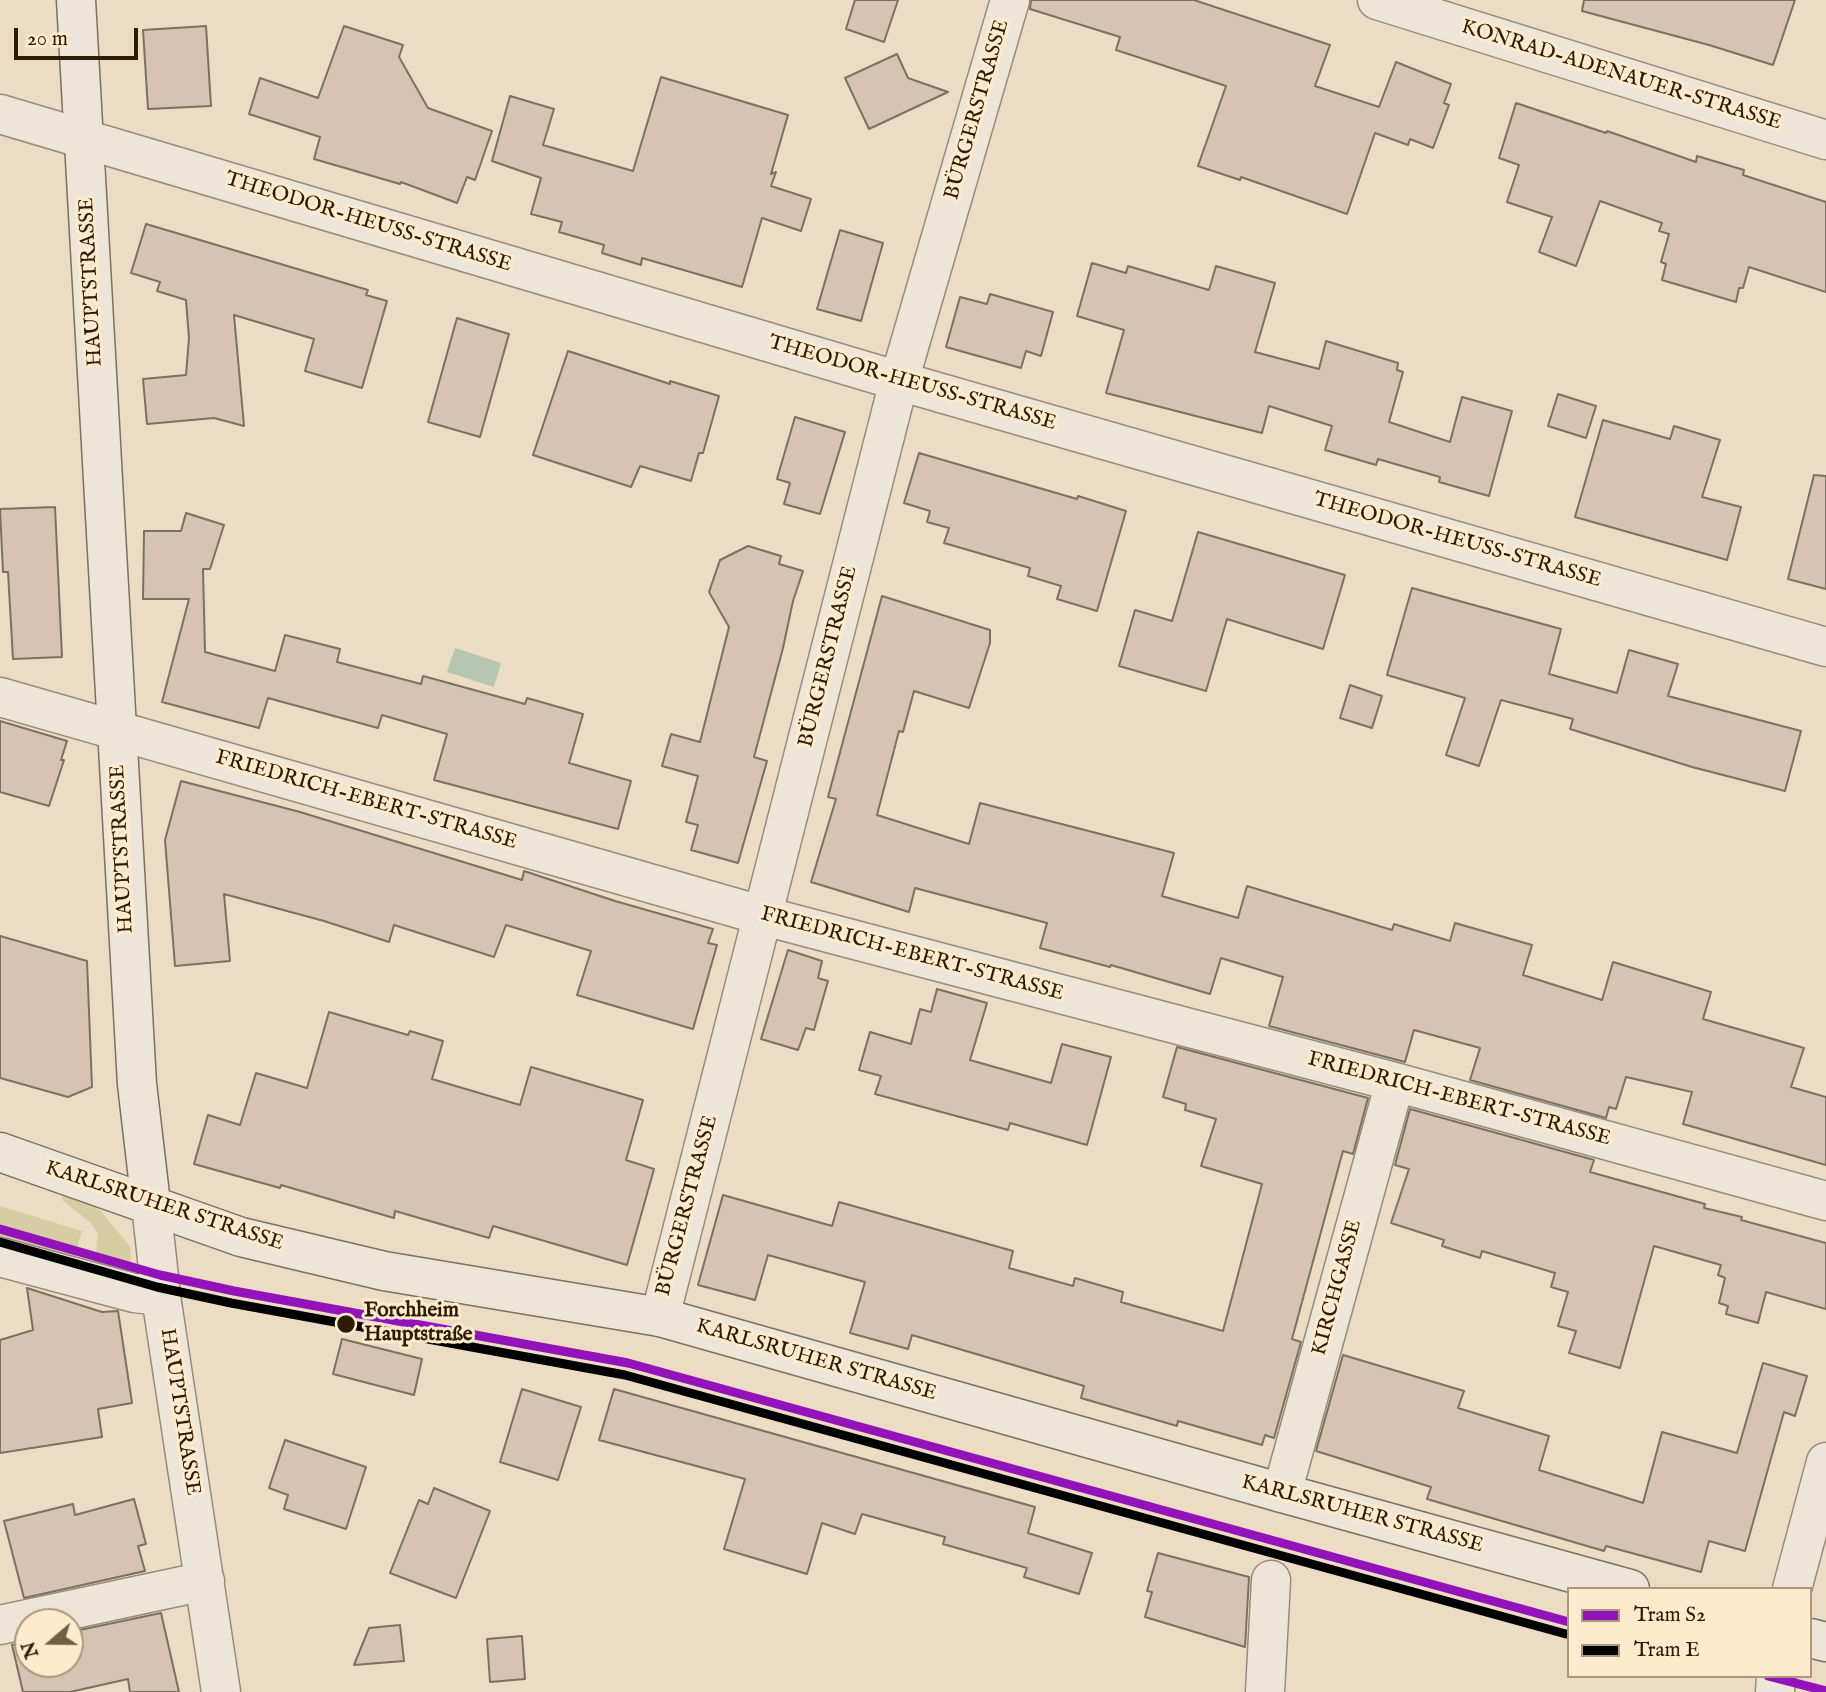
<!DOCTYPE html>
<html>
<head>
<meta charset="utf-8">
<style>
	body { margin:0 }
	#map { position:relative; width:1826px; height:1692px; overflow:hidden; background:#ecdcc3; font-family:"IM FELL English",serif }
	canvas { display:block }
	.legend { position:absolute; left:1567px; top:1587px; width:245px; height:91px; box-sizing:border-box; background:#feeacd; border:2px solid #aa977c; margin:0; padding:9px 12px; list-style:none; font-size:21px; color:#2d1b03 }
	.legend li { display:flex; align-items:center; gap:14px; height:35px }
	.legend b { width:35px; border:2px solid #aa977c }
	.north { position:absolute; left:14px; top:1608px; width:70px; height:70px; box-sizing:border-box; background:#feeacd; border:2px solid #aa977c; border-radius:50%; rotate:250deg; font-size:19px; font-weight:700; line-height:28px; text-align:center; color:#2d1b03 }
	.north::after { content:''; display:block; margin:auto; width:24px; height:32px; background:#705f46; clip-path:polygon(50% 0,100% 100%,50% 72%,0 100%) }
	.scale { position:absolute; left:14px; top:28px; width:124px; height:32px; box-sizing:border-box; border:4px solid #2d1b03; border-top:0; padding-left:9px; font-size:21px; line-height:24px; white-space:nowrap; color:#2d1b03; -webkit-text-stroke:5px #feeacd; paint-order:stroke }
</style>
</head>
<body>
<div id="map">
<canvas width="1826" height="1692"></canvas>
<ul class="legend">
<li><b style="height:9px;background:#9313ba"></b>Tram S2</li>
<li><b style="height:9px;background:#000"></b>Tram E</li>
</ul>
<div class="north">N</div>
<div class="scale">20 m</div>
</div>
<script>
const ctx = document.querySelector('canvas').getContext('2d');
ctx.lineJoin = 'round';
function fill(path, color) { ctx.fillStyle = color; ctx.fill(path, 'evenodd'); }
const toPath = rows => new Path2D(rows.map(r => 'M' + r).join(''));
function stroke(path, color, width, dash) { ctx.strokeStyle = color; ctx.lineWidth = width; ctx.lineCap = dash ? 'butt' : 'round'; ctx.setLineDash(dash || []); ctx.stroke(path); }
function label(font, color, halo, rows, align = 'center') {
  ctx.font = font + ' "IM FELL English",serif'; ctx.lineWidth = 6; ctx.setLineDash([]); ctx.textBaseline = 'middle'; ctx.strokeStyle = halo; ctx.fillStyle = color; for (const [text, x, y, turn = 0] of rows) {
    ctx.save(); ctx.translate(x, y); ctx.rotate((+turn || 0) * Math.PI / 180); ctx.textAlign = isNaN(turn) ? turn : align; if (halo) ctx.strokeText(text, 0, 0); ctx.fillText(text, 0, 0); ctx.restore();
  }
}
const green = toPath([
	[64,1190,81,1197,100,1210,131,1248,130,1280,94,1270,98,1234,90,1222,62,1200],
	[0,1206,82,1231,71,1267,0,1246]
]);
const water = toPath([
	[455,648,501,663,494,687,447,672]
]);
const building = toPath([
	[855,0,898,0,884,42,846,29,855,0],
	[1031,0,1194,0,1330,45,1315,86,1379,107,1396,62,1451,84,1444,103,1449,105,1433,148,1410,139,1408,145,1375,133,1347,214,1241,177,1240,180,1198,166,1226,86,1116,50,1120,37,1030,9,1031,0],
	[1584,0,1795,0,1773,65,1709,45,1582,11,1584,0],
	[206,26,211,106,148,109,143,30,206,26],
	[344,26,403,45,399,57,428,108,492,131,475,180,467,177,457,203,401,182,400,184,314,159,320,137,249,114,260,78,318,98,344,26],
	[897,54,908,78,948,92,869,129,845,78,897,54],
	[661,77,788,115,771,174,776,172,771,186,811,199,801,231,762,218,742,287,642,258,641,265,602,253,604,245,559,232,562,222,531,214,541,178,492,161,510,96,554,109,543,145,633,171,661,77],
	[1516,103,1606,133,1607,131,1696,162,1697,156,1744,170,1743,175,1826,202,1826,292,1749,267,1743,288,1739,288,1736,302,1662,280,1666,264,1661,262,1669,234,1659,231,1662,223,1600,201,1576,266,1539,252,1552,217,1507,202,1519,165,1499,158,1516,103],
	[146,224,368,290,366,295,387,301,362,388,305,371,314,339,234,315,244,426,214,418,147,424,143,379,186,375,189,338,186,300,157,291,160,282,131,273,146,224],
	[840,230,883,243,861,321,817,309,840,230],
	[1092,263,1126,273,1128,266,1209,290,1216,266,1275,283,1255,352,1319,369,1326,341,1398,363,1397,370,1403,372,1389,422,1450,442,1462,397,1512,411,1489,496,1439,482,1440,477,1378,459,1376,465,1325,450,1332,426,1269,406,1262,433,1106,393,1124,330,1077,316,1092,263],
	[990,294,1053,312,1041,356,1026,351,1021,368,946,347,960,297,987,304,990,294],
	[457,318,509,334,480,437,428,422,457,318],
	[568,351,670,384,670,381,719,396,703,453,699,453,691,481,640,466,631,487,533,455,568,351],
	[1558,394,1596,406,1586,438,1548,426,1558,394],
	[795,417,845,432,820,514,784,504,790,483,777,479,795,417],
	[1603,420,1670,439,1674,426,1720,440,1702,497,1741,507,1727,560,1575,517,1603,420],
	[919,453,1077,499,1078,496,1126,511,1097,611,1057,599,1061,586,1028,576,1030,568,944,543,949,528,927,522,930,511,904,503,919,453],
	[1814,475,1826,476,1826,589,1788,579,1814,475],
	[55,507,62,657,13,659,8,572,3,572,0,509,55,507],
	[186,513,224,525,210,569,203,569,205,652,275,671,285,635,340,649,337,662,421,684,423,676,525,704,527,698,583,714,569,763,631,781,618,829,434,780,447,734,382,715,378,728,268,698,259,728,162,702,189,599,143,599,144,531,181,531,186,513],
	[1198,532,1345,575,1323,649,1227,619,1206,691,1119,666,1135,610,1172,621,1198,532],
	[748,546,781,556,779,564,803,571,793,601,783,648,754,757,767,761,738,863,691,850,698,825,686,822,698,776,662,766,671,734,700,742,729,627,709,592,720,560,748,546],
	[1412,588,1561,629,1549,674,1617,693,1629,650,1678,664,1668,696,1801,731,1785,791,1692,767,1570,729,1573,719,1501,700,1479,766,1446,755,1465,698,1387,675,1412,588],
	[882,596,990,630,990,643,969,708,914,691,903,732,899,731,877,815,969,844,980,803,1174,853,1162,896,1238,918,1247,886,1392,930,1394,924,1450,941,1455,923,1532,945,1523,975,1602,1000,1613,962,1711,992,1703,1019,1804,1048,1791,1087,1826,1097,1826,1165,1683,1124,1692,1092,1626,1077,1616,1109,1609,1107,1606,1118,1470,1080,1480,1048,1414,1030,1405,1062,1269,1026,1283,977,1221,958,1210,994,1111,965,1110,967,1040,948,1047,923,915,888,909,912,811,882,836,799,828,797,882,596],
	[1350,685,1382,696,1372,728,1340,718,1350,685],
	[0,721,67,741,61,760,64,760,49,806,0,792,0,721],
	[181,781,300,812,522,880,524,871,615,901,713,929,708,943,717,945,693,1029,577,995,591,951,506,925,494,957,394,925,389,942,324,921,224,894,230,961,175,966,165,840,181,781],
	[0,936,87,961,92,1087,68,1097,0,1078,0,936],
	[788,950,822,961,818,978,828,981,814,1030,806,1028,798,1050,761,1039,788,950],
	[937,989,987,1003,970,1060,1051,1083,1062,1044,1111,1057,1087,1145,1010,1123,1008,1130,875,1094,881,1076,859,1070,870,1032,911,1044,920,1009,931,1012,937,989],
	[329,1012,408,1035,410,1031,443,1041,432,1079,520,1105,531,1067,643,1100,626,1160,654,1169,627,1265,493,1226,489,1238,395,1211,394,1218,281,1185,280,1188,194,1164,208,1115,240,1125,256,1073,307,1088,329,1012],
	[1177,1047,1368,1098,1353,1154,1343,1151,1341,1158,1292,1339,1301,1342,1274,1438,1265,1435,1262,1445,1178,1421,1177,1426,1081,1398,1084,1386,912,1335,908,1349,850,1333,865,1282,768,1255,755,1300,698,1285,723,1195,832,1226,839,1202,1013,1251,1009,1268,1073,1286,1075,1278,1123,1292,1121,1302,1223,1331,1262,1184,1201,1166,1216,1119,1185,1110,1186,1104,1163,1097,1177,1047],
	[1410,1109,1594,1160,1590,1172,1705,1204,1704,1208,1742,1217,1741,1220,1826,1243,1826,1309,1766,1292,1758,1323,1726,1314,1728,1306,1719,1303,1725,1278,1718,1275,1721,1265,1654,1246,1620,1368,1569,1353,1576,1331,1558,1326,1568,1292,1551,1287,1555,1273,1482,1251,1480,1258,1442,1246,1444,1240,1391,1223,1409,1169,1395,1165,1410,1109],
	[27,1288,102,1312,118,1311,132,1403,98,1409,102,1437,0,1453,0,1340,33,1330,27,1288],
	[342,1339,422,1359,414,1395,333,1374,342,1339],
	[1343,1355,1464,1391,1458,1408,1549,1436,1539,1470,1643,1503,1662,1432,1737,1453,1763,1363,1807,1376,1795,1416,1784,1412,1745,1551,1709,1541,1701,1572,1606,1546,1604,1551,1427,1499,1431,1487,1316,1451,1343,1355],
	[522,1389,581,1407,558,1480,500,1462,522,1389],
	[614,1389,1035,1507,1028,1533,1092,1553,1079,1594,1024,1577,1027,1568,943,1544,945,1537,862,1514,855,1534,822,1523,807,1574,724,1549,745,1479,599,1440,614,1389],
	[285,1440,366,1467,346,1529,284,1509,288,1495,269,1488,285,1440],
	[434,1488,490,1511,456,1598,390,1573,419,1500,428,1504,434,1488],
	[134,1499,146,1544,138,1546,145,1571,24,1598,4,1521,73,1504,75,1515,134,1499],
	[1158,1553,1249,1577,1245,1647,1145,1617,1152,1592,1147,1591,1158,1553],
	[161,1613,179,1692,130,1692,128,1679,70,1692,23,1692,12,1645,28,1641,28,1664,70,1664,70,1632,161,1613],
	[400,1625,404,1661,354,1665,369,1628,400,1625],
	[522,1636,525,1679,490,1682,487,1639,522,1636]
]);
const street = toPath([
	[1377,0,1826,140],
	[0,114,899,381,1826,647],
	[0,697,764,916,1395,1082,1826,1201],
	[151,1204,161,1296,221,1692],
	[0,1257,134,1293,161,1296],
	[660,1317,899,381,1010,0],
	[1282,1493,1395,1082],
	[1792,1589,1826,1462],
	[0,1625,205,1581],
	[1265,1692,1271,1580],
	[1775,1692,1776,1676]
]);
const secondary = toPath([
	[76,0,137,1084,151,1204],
	[0,1152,241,1237,384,1271,660,1317,1282,1493,1630,1589],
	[1810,1638,1826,1642]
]);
const tram1 = toPath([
	[0,1229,160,1275,234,1291,628,1363,1569,1622],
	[1768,1676,1826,1691]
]);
const tram2 = toPath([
	[0,1242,157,1287,231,1303,625,1375,1566,1634]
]);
const markers = [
	[346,1324,10,"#2d1b03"]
];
const streetNames = [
	["KONRAD-ADENAUER-STRASSE",1621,76,17],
	["BÜRGERSTRASSE",978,110,-74],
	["THEODOR-HEUSS-STRASSE",368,223,17],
	["HAUPTSTRASSE",92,282,-93],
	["THEODOR-HEUSS-STRASSE",912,384,16],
	["THEODOR-HEUSS-STRASSE",1457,541,16],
	["BÜRGERSTRASSE",829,657,-76],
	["FRIEDRICH-EBERT-STRASSE",366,801,16],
	["HAUPTSTRASSE",123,849,-93],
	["FRIEDRICH-EBERT-STRASSE",912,955,15],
	["FRIEDRICH-EBERT-STRASSE",1459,1100,15],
	["BÜRGERSTRASSE",688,1206,-75],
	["KARLSRUHER STRASSE",164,1207,18],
	["KIRCHGASSE",1338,1288,-75],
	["KARLSRUHER STRASSE",816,1361,16],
	["HAUPTSTRASSE",179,1412,81],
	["KARLSRUHER STRASSE",1362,1515,15]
];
const stopNames = [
	["Forchheim",364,1312],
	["Hauptstraße",364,1336]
];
fill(green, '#d6cda3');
fill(water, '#b6c6b2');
fill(building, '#d7c3b2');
stroke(building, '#7b7161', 2);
stroke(street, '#978b7a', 41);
stroke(secondary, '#7b7161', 41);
stroke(street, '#eee5d9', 38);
stroke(secondary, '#eee5d9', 38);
stroke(tram1, '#9313ba', 9);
stroke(tram2, '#000', 9);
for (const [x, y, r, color] of markers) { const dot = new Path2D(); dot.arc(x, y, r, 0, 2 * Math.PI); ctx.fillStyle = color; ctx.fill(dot); stroke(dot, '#feeacd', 2.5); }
label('21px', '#2d1b03', '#feeacd', streetNames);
label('bold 21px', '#2d1b03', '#feeacd', stopNames, 'left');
</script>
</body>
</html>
